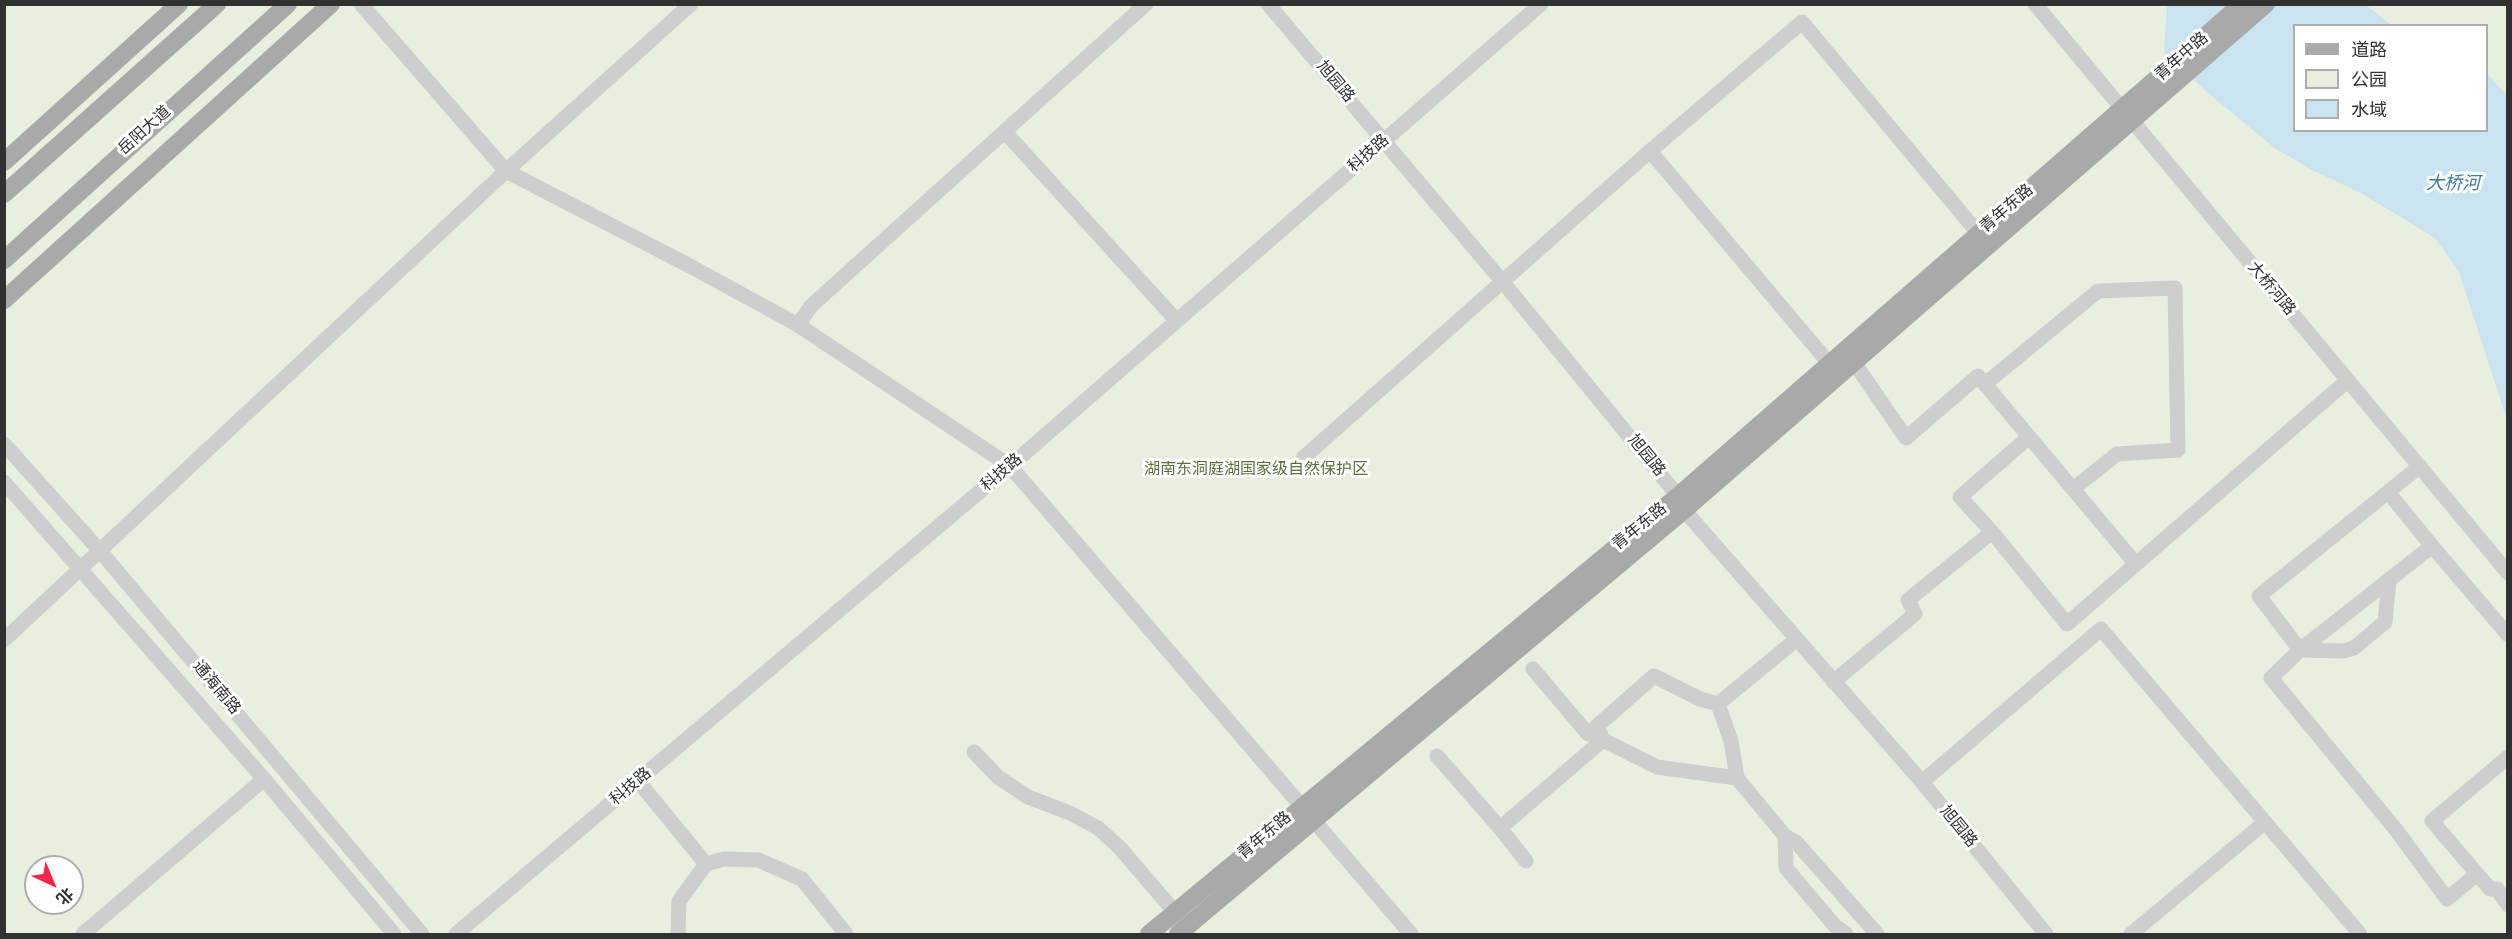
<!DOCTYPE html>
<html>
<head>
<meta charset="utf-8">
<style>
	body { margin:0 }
	#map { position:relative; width:2512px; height:939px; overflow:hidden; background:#fff; font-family:"Titillium Web","Noto Sans SC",sans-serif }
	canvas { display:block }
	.frame { position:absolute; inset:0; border:6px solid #313131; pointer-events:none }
	.legend { position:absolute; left:2293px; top:24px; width:195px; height:108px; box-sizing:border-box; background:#fff; border:2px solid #adadad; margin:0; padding:8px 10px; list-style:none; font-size:18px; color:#313131 }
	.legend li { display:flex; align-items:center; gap:12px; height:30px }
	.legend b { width:30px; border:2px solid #adadad }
	.north { position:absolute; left:24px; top:855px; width:60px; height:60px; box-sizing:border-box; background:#fff; border:2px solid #adadad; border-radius:50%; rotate:136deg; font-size:16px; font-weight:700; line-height:24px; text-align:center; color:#313131 }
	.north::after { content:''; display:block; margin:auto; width:21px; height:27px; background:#f62448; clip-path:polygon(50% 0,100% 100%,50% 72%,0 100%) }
</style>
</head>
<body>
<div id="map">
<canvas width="2512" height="939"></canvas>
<div class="frame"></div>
<ul class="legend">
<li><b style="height:8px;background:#a9a9a9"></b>道路</li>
<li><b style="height:16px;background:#e9efde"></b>公园</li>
<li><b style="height:16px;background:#c9e4f0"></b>水域</li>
</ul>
<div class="north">北</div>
</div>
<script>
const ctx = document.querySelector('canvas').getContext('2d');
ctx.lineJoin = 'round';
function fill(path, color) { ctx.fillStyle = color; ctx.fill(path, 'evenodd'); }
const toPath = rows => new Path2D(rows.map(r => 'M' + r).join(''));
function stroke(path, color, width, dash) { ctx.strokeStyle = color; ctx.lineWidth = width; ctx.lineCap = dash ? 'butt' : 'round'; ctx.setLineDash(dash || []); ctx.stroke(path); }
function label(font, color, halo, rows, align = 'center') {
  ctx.font = font + ' "Titillium Web","Noto Sans SC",sans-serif'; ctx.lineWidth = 6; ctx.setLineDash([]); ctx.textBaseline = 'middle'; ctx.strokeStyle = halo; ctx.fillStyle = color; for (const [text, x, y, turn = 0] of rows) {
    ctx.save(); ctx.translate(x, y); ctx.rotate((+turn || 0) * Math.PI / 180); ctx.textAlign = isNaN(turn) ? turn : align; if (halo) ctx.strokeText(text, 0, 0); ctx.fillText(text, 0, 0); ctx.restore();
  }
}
const green = toPath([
	[5,5,2507,5,2507,934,5,934],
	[2294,26,2486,26,2486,130,2294,130],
	[36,867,72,867,72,903,36,903]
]);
const water = toPath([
	[2167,5,2366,5,2390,24,2398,25,2294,26,2294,130,2486,130,2487,74,2507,95,2507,420,2459,272,2435,238,2361,193,2312,170,2276,149,2210,95,2164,52]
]);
const minor = toPath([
	[361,4,506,171,690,266,798,325,1010,466,1411,934],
	[1268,4,1502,281,1678,496,1684,510,1922,782,2046,934],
	[2035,4,2508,573],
	[1005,132,1177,321],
	[1650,151,1828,362],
	[798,325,811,306,1146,4],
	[1853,361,1906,438,1978,376,2136,564],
	[1985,384,2098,291,2175,288,2178,450,2117,454,2073,489],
	[4,444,101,552,422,934],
	[1303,458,1650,151,1802,22,1978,233],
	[4,482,264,779,394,934],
	[2388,492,2432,546,2389,580,2385,622,2354,648,2343,651,2300,650,2259,596,2388,492,2420,466],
	[1992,532,1960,497,2029,437],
	[2432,546,2508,635],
	[2389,580,2300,650,2271,678,2397,831,2447,899,2477,874],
	[1797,639,1718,704,1731,741,1737,778,1785,836,1796,842,1877,934],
	[4,640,506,171,691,4],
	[1533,669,1588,734],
	[1833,682,1915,614,1908,600,1992,532,2067,624,2348,380],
	[1718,704,1700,699,1654,676,1597,726,1603,740,1657,767,1737,778],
	[974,752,998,777,1028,797,1070,813,1098,828,1119,847,1187,926],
	[1437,756,1500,828,1603,740],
	[2508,757,2432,821,2490,889,2497,889,2508,905],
	[638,781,706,864,724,859,758,860,802,879,846,934],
	[1922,782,2101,629,2360,934],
	[1500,828,1526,861],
	[1785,836,1786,868,1835,926,1846,934],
	[83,934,264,779],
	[456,934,1010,466,1541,4],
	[678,934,679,901,706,864],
	[2131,934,2264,823]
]);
const major = toPath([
	[4,162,179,4],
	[4,194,217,4],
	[4,260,288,4],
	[4,300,331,4],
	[1149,934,1678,496,2242,4],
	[1178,934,1684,510,2266,4]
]);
const streetNames = [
	["青年中路",2182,57,-41],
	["旭园路",1335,82,50],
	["岳阳大道",145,131,-42],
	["科技路",1369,154,-41],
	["青年东路",2007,209,-41],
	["大桥河路",2271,289,50],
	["旭园路",1646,456,51],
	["科技路",1002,473,-40],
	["青年东路",1640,527,-39],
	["通海南路",216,688,50],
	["科技路",631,787,-40],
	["旭园路",1958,827,51],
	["青年东路",1265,836,-40]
];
const parkNames = [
	["湖南东洞庭湖国家级自然保护区",1256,470]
];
const waterNames = [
	["大桥河",2453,185]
];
fill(green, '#e9efde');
fill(water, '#c9e4f0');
stroke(minor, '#cecece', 15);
stroke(major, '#a9a9a9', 18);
label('16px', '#313131', '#fff', streetNames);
label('16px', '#597239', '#fff', parkNames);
label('italic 18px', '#367e9c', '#fff', waterNames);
</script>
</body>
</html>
